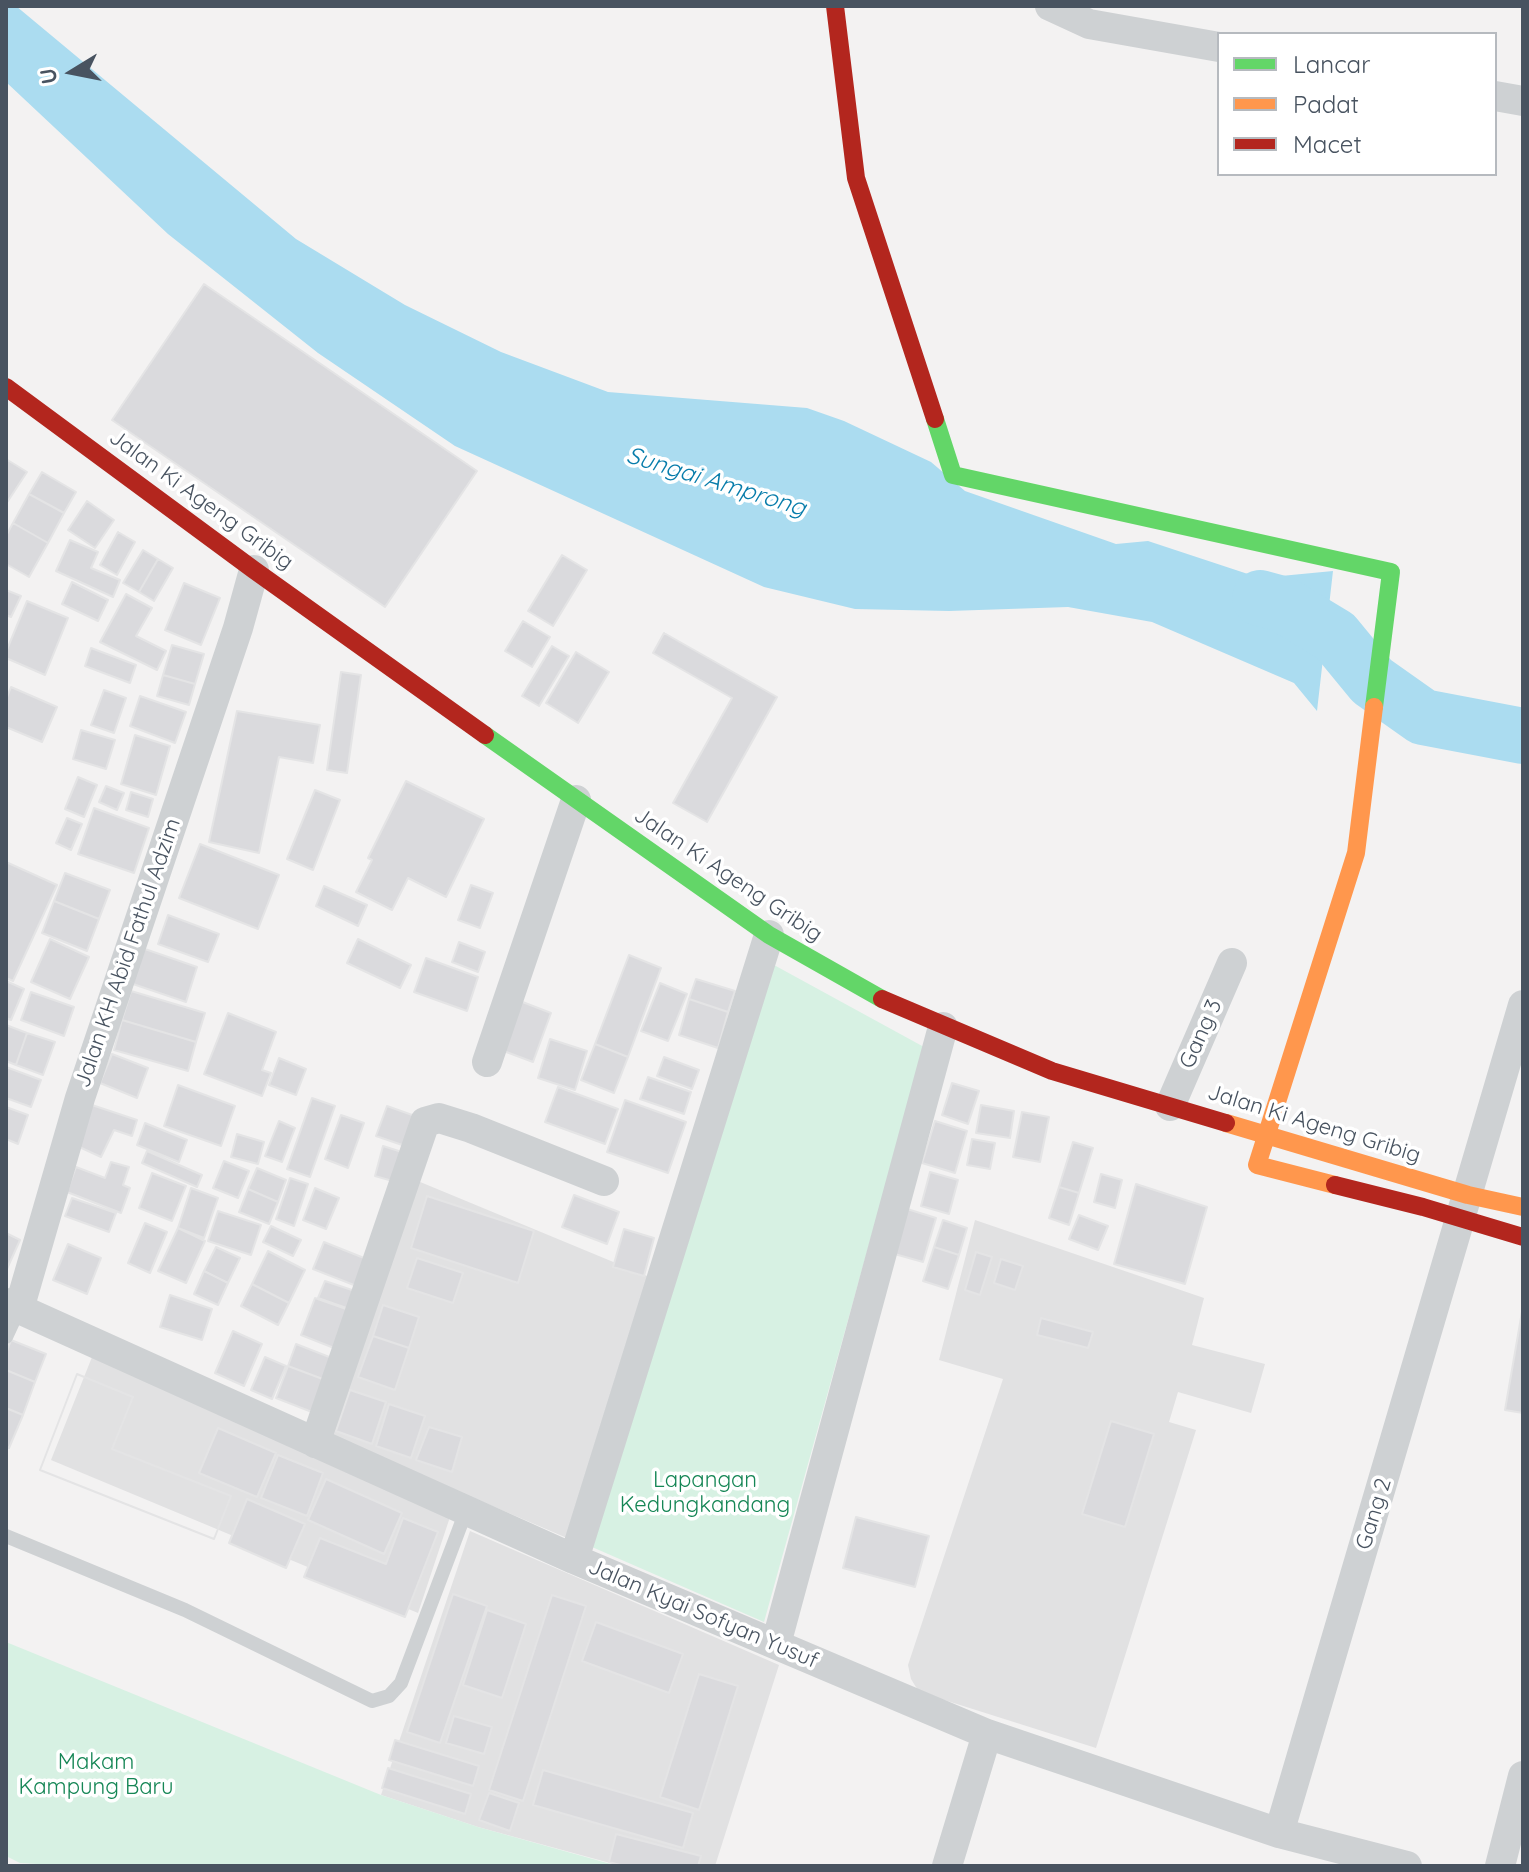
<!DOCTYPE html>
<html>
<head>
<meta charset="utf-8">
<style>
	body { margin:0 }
	#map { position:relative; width:1529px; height:1872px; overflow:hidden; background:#f3f2f2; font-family:Quicksand,sans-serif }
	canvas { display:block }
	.frame { position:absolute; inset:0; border:8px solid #485360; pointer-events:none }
	.legend { position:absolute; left:1217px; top:32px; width:280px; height:144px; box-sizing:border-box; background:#fff; border:2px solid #b6babf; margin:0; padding:10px 14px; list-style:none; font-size:24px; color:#485360 }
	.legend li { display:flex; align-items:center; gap:16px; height:40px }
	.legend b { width:40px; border:2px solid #b6babf }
	.north { position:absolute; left:32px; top:32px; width:80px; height:80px; -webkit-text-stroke:6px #fff; paint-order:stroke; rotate:260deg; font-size:22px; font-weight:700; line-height:32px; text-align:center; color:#485360 }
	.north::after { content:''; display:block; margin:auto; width:28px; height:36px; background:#485360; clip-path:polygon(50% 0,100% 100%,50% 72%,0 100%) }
</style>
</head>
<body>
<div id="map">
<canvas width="1529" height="1872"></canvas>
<div class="frame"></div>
<ul class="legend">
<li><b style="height:10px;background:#63d668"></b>Lancar</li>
<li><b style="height:10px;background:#ff974d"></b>Padat</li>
<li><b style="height:10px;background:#b3261e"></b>Macet</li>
</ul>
<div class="north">U</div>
</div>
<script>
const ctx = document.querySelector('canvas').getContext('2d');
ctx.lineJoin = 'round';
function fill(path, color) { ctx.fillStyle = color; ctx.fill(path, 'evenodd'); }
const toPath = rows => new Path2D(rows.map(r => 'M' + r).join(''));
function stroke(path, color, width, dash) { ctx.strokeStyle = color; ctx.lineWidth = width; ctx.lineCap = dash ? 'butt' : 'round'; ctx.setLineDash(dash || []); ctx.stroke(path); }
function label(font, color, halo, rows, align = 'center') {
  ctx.font = font + ' Quicksand,sans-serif'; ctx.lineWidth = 7; ctx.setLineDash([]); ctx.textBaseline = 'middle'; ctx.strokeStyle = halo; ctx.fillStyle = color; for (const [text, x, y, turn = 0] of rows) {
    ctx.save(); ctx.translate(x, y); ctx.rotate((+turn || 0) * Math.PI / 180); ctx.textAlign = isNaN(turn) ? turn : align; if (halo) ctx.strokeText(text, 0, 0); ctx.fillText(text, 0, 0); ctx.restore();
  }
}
const education = toPath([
	[413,1179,652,1278,574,1541,329,1436],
	[975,1220,1204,1298,1192,1345,1265,1364,1251,1413,1178,1392,1169,1422,1196,1430,1096,1748,919,1692,911,1679,908,1665,1003,1379,939,1360],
	[92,1357,452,1511,418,1613,51,1460],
	[470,1531,779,1665,715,1866,621,1866,478,1827,381,1795]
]);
const green = toPath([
	[774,965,924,1047,764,1622,592,1547],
	[6,1642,381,1795,478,1827,618,1866,71,1866,20,1863,6,1856]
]);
const water = toPath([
	[6,6,16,6,296,239,405,305,501,352,608,392,807,408,844,421,931,462,965,491,1116,544,1148,541,1260,578,1333,571,1317,711,1294,683,1152,622,1068,607,949,611,855,609,764,587,455,446,318,353,168,234,6,82]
]);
const river = toPath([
	[1260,598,1282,604,1335,636,1372,681,1423,717,1523,736]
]);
const building = toPath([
	[204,284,477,471,385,607,112,420,204,284],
	[6,459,27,472,6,504,6,459],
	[42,472,76,492,64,513,29,494,42,472],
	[29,494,64,513,48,543,13,523,29,494],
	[87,501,114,520,95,548,68,530,87,501],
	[13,523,48,543,29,577,6,564,6,536,13,523],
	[118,532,135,542,117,575,100,565,118,532],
	[70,540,98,552,91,568,120,580,113,597,56,571,70,540],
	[143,550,158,559,139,592,123,583,143,550],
	[562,555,587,570,553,626,528,611,562,555],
	[158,559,173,568,154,601,139,592,158,559],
	[72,582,108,600,98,621,62,604,72,582],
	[184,583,220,598,201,645,165,630,184,583],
	[6,590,21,596,11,617,6,615,6,590],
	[126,594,152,608,136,636,166,651,157,670,100,642,126,594],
	[27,601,68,618,45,675,6,658,6,652,27,601],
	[523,621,550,637,532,667,505,651,523,621],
	[664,633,777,697,707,822,673,803,732,698,653,653,664,633],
	[172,645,204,654,195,684,163,675,172,645],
	[552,646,569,656,539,706,522,696,552,646],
	[91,648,136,665,130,683,85,666,91,648],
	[576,652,609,672,578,723,546,703,576,652],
	[341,672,361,675,347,773,327,770,341,672],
	[163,675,195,684,189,705,157,696,163,675],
	[11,687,57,707,42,742,6,727,6,700,11,687],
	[104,690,126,698,114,733,91,725,104,690],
	[140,696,186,712,175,743,130,726,140,696],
	[237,711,320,725,313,763,279,757,259,853,209,842,237,711],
	[81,730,115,740,106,769,73,759,81,730],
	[135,735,170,746,156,795,121,784,135,735],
	[78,777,97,785,84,817,65,809,78,777],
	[406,781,484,819,446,897,408,878,392,910,356,892,372,860,368,858,406,781],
	[106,786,124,793,117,810,99,802,106,786],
	[315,790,340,800,313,870,287,859,315,790],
	[131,792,153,799,148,817,126,810,131,792],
	[94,808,149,828,134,873,78,854,94,808],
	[67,818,82,824,71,850,56,843,67,818],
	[200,844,279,875,258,929,179,898,200,844],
	[6,862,57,885,13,981,6,978,6,862],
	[65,873,110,890,99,919,54,901,65,873],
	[471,885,493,893,480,928,458,920,471,885],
	[324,886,367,905,358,926,316,906,324,886],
	[54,901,99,919,87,951,42,933,54,901],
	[168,915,219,934,208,962,158,944,168,915],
	[50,939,89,957,70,999,31,982,50,939],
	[358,939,411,965,400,988,347,963,358,939],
	[459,942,485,952,478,972,452,962,459,942],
	[142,948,197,967,186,1002,130,983,142,948],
	[629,955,661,968,628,1057,595,1044,629,955],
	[426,958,478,977,467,1011,414,992,426,958],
	[696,979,735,991,728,1012,689,999,696,979],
	[6,981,24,989,11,1020,6,1018,6,981],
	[660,983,687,994,668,1041,641,1031,660,983],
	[131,991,205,1013,196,1042,122,1020,131,991],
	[31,992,74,1007,64,1036,21,1020,31,992],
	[689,999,728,1012,718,1048,679,1035,689,999],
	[520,1001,551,1013,533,1062,501,1050,520,1001],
	[228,1013,276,1032,262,1070,271,1073,262,1096,204,1074,228,1013],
	[122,1020,196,1042,188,1071,114,1050,122,1020],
	[6,1025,27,1033,16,1065,6,1061,6,1025],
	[27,1033,55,1042,43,1075,16,1065,27,1033],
	[550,1039,587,1051,575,1090,538,1078,550,1039],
	[595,1044,628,1057,614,1093,581,1080,595,1044],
	[112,1054,148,1068,137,1098,100,1083,112,1054],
	[664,1057,699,1070,692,1089,657,1076,664,1057],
	[279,1058,306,1069,296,1095,269,1085,279,1058],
	[6,1067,41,1080,31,1107,6,1098,6,1067],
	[648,1077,691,1092,684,1114,640,1099,648,1077],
	[952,1083,979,1091,968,1124,942,1115,952,1083],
	[178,1085,235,1106,221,1146,164,1126,178,1085],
	[558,1087,618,1109,605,1144,545,1122,558,1087],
	[312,1098,335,1106,310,1177,287,1169,312,1098],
	[625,1100,686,1122,668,1173,607,1152,625,1100],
	[92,1105,137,1120,132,1136,114,1130,101,1157,75,1145,92,1105],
	[981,1105,1014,1111,1010,1138,976,1133,981,1105],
	[387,1106,415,1116,405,1146,376,1136,387,1106],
	[6,1107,28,1115,18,1144,6,1139,6,1107],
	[1022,1112,1049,1117,1040,1162,1013,1157,1022,1112],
	[341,1115,364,1123,348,1168,325,1159,341,1115],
	[279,1121,295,1128,282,1162,265,1156,279,1121],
	[935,1121,967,1131,955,1173,922,1163,935,1121],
	[145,1123,187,1140,179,1162,137,1145,145,1123],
	[237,1134,264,1142,258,1164,231,1157,237,1134],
	[972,1139,995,1143,990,1169,967,1165,972,1139],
	[1073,1142,1093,1148,1079,1193,1059,1187,1073,1142],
	[383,1146,405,1153,396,1182,375,1176,383,1146],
	[147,1151,202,1175,197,1187,142,1163,147,1151],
	[224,1161,249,1171,238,1198,213,1188,224,1161],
	[111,1162,129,1167,123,1185,130,1188,121,1213,67,1192,76,1167,105,1178,111,1162],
	[257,1168,286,1180,278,1202,248,1189,257,1168],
	[930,1172,958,1180,949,1214,921,1206,930,1172],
	[152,1173,186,1186,172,1221,139,1208,152,1173],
	[1101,1174,1122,1180,1115,1208,1094,1202,1101,1174],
	[290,1178,308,1184,294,1226,276,1219,290,1178],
	[1136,1184,1207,1207,1185,1284,1114,1264,1136,1184],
	[1059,1187,1079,1193,1069,1225,1049,1218,1059,1187],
	[191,1188,218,1198,204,1238,178,1228,191,1188],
	[315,1188,339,1198,326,1229,303,1220,315,1188],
	[248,1189,278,1202,269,1224,239,1212,248,1189],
	[574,1195,619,1212,607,1244,562,1227,574,1195],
	[427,1196,534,1231,518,1283,411,1248,427,1196],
	[72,1198,116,1213,109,1232,65,1216,72,1198],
	[904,1208,936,1218,923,1262,891,1253,904,1208],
	[218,1211,261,1225,251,1255,208,1241,218,1211],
	[1079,1215,1108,1226,1098,1250,1069,1239,1079,1215],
	[943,1220,967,1228,959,1255,934,1247,943,1220],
	[145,1223,167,1232,150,1273,128,1263,145,1223],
	[271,1226,301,1240,293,1256,263,1242,271,1226],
	[178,1228,205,1241,186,1283,158,1271,178,1228],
	[624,1229,654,1238,644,1276,613,1267,624,1229],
	[6,1233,20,1240,6,1271,6,1233],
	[324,1242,369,1260,359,1287,313,1269,324,1242],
	[68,1244,101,1258,87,1294,53,1280,68,1244],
	[216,1247,240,1258,228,1283,204,1271,216,1247],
	[934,1247,959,1255,948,1289,923,1281,934,1247],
	[268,1251,305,1270,289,1303,252,1284,268,1251],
	[976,1252,992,1257,980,1295,965,1290,976,1252],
	[417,1258,463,1273,453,1303,407,1288,417,1258],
	[1001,1259,1023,1266,1015,1290,994,1283,1001,1259],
	[204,1271,228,1283,218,1305,194,1294,204,1271],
	[325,1281,358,1292,352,1310,318,1298,325,1281],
	[252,1284,289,1303,278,1325,241,1306,252,1284],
	[170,1295,212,1309,202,1340,160,1327,170,1295],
	[315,1298,349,1310,334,1348,301,1335,315,1298],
	[383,1305,419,1317,409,1348,373,1336,383,1305],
	[1523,1306,1523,1413,1505,1410,1523,1306],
	[1041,1318,1093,1332,1088,1348,1037,1335,1041,1318],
	[233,1331,262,1344,244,1386,215,1373,233,1331],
	[373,1336,409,1348,395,1390,358,1377,373,1336],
	[11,1340,46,1354,35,1382,6,1370,6,1354,11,1340],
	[296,1344,337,1360,328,1381,288,1366,296,1344],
	[265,1357,286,1366,272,1399,251,1390,265,1357],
	[288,1366,328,1381,317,1414,276,1398,288,1366],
	[6,1370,35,1382,23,1415,6,1408,6,1370],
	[77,1374,133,1397,112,1449,231,1496,214,1539,40,1470,77,1374],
	[77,1374,133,1397,112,1449,231,1496,214,1539,40,1470,77,1374],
	[350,1390,386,1402,372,1444,336,1431,350,1390],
	[389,1404,425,1416,411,1458,376,1446,389,1404],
	[6,1408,23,1415,9,1448,6,1447,6,1408],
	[1111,1421,1154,1434,1125,1527,1082,1514,1111,1421],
	[429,1427,462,1437,452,1472,416,1460,429,1427],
	[218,1428,276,1453,257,1497,199,1473,218,1428],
	[278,1455,323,1473,307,1516,261,1498,278,1455],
	[326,1479,402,1513,384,1554,308,1520,326,1479],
	[247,1499,305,1524,286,1568,229,1543,247,1499],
	[856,1517,929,1536,915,1587,843,1568,856,1517],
	[403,1518,438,1532,405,1617,304,1577,320,1538,386,1564,403,1518],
	[453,1594,487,1606,440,1743,407,1732,453,1594],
	[552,1595,586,1606,523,1801,489,1790,552,1595],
	[487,1610,526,1624,502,1698,463,1685,487,1610],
	[596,1622,683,1654,669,1693,582,1661,596,1622],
	[699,1674,738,1686,699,1810,660,1797,699,1674],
	[454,1716,492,1727,484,1754,446,1743,454,1716],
	[395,1740,479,1766,473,1786,389,1760,395,1740],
	[388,1768,471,1794,465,1814,382,1788,388,1768],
	[543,1770,693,1813,683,1848,533,1805,543,1770],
	[489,1793,519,1803,510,1831,479,1820,489,1793],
	[616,1834,701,1856,698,1866,624,1866,609,1862,616,1834]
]);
const lane = toPath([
	[6,1337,19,1309],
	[6,1536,185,1610,372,1701,389,1696,401,1683,466,1511]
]);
const street = toPath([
	[1050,6,1089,24,1219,47],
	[1495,96,1523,101],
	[487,1062,576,800],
	[1170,1106,1232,963],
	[6,1303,574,1559,987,1734,1279,1833,1407,1866],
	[19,1309,80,1098,238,628,254,570],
	[315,1443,425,1122,439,1118,471,1128,604,1181],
	[574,1559,769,935],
	[776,1644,943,1027],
	[1279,1833,1523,1005],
	[947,1866,987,1734],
	[1500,1866,1523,1776]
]);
const fast = toPath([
	[935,419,953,475,1391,572,1374,707],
	[485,735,769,935,882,999]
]);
const slow = toPath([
	[1226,1123,1468,1195,1523,1207],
	[1335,1185,1257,1165,1356,853,1374,707]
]);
const jam = toPath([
	[835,6,856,178,935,419],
	[6,387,254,570,485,735],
	[882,999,1052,1071,1226,1123],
	[1335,1185,1423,1207,1523,1237]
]);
const streetNames = [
	["Jalan Ki Ageng Gribig",201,500,36],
	["Jalan Ki Ageng Gribig",728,875,34],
	["Jalan KH Abid Fathul Adzim",128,953,-71],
	["Gang 3",1201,1034,-66],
	["Jalan Ki Ageng Gribig",1314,1124,17],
	["Gang 2",1374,1514,-73],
	["Jalan Kyai Sofyan Yusuf",703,1614,23]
];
const parkNames = [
	["Lapangan",705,1480],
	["Kedungkandang",705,1505],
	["Makam",96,1762],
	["Kampung Baru",96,1787]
];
const waterNames = [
	["Sungai Amprong",716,482,17]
];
fill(education, '#e1e1e2');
fill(green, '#d7f1e3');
fill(water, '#abdcf0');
stroke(river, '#abdcf0', 56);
fill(building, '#dadadd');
stroke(building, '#e4e4e5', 2);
stroke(lane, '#ced1d3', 14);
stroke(street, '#ced1d3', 30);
stroke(fast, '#63d668', 18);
stroke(slow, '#ff974d', 18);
stroke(jam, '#b3261e', 18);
label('22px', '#485360', '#fff', streetNames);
label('22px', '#158655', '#fff', parkNames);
label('italic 24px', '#087dab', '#fff', waterNames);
</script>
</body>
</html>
